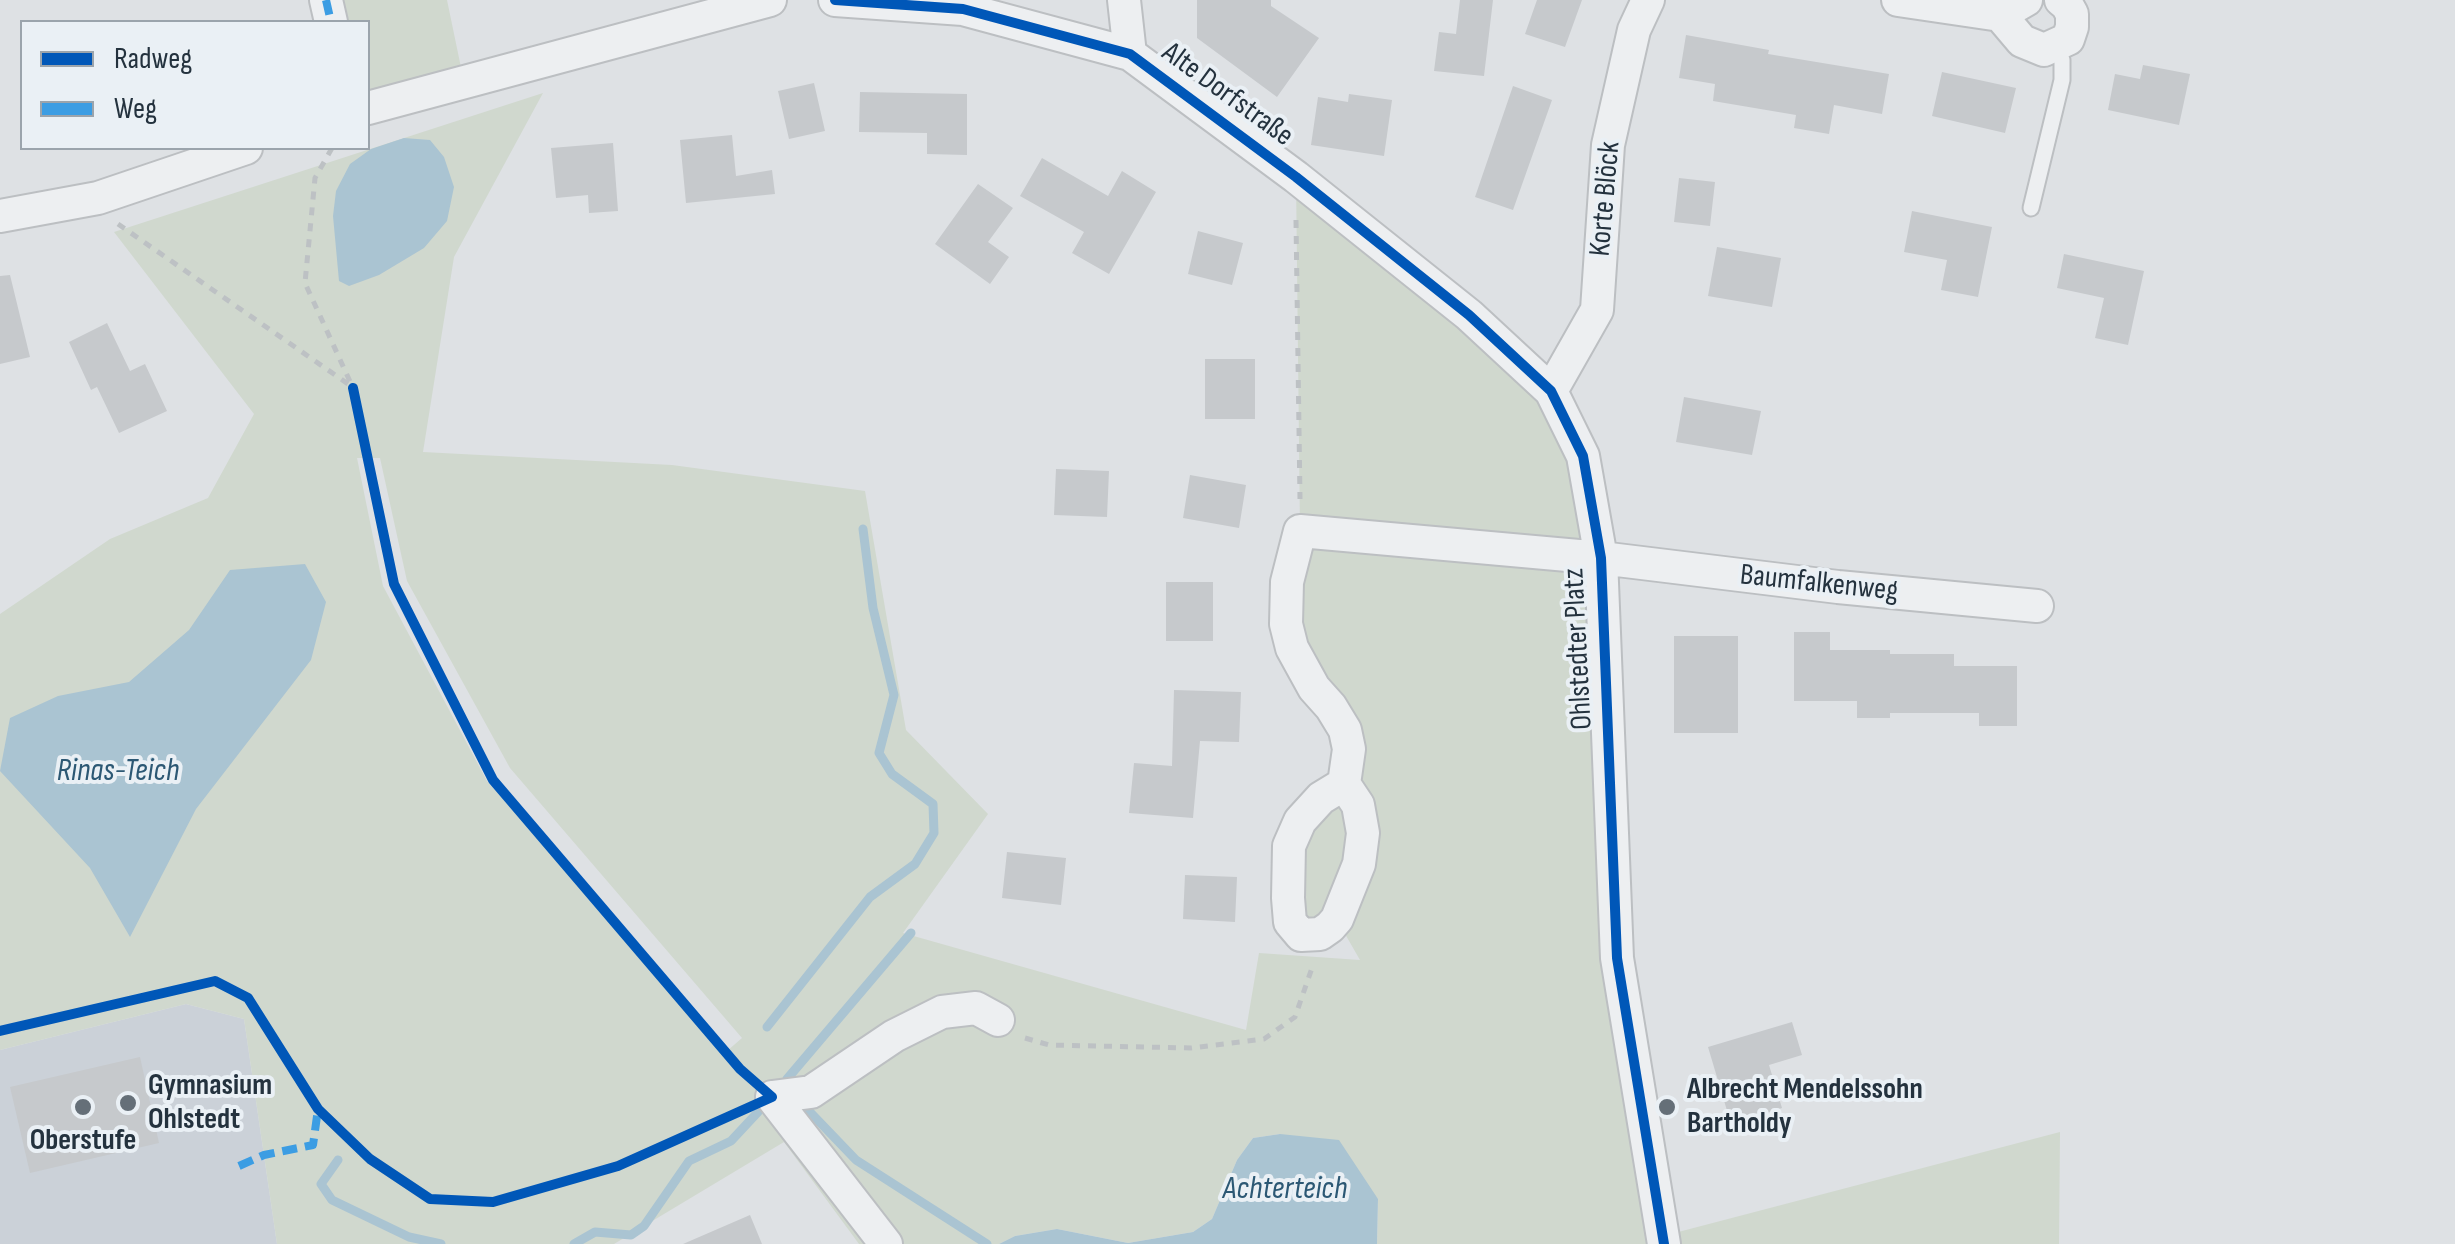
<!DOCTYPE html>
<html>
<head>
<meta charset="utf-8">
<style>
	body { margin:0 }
	#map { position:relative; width:2455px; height:1244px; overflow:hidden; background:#dee1e4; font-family:"Sofia Sans Condensed",sans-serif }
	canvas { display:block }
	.legend { position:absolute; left:20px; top:20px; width:350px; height:130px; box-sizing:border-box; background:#eaf0f5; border:2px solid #9ba4ac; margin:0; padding:12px 18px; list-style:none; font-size:30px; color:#24323e }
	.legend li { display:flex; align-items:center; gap:20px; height:50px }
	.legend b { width:50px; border:2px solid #9ba4ac }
</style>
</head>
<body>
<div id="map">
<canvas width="2455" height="1244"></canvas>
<ul class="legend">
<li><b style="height:12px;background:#0057b8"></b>Radweg</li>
<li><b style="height:12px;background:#3c9de3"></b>Weg</li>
</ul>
</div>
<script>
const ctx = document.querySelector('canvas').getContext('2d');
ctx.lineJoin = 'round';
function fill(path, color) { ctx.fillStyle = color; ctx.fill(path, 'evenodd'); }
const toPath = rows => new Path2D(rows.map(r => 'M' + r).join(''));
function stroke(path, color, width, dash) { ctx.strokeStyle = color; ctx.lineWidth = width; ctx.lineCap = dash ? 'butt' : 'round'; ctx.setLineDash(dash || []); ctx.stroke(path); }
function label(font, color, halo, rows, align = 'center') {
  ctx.font = font + ' "Sofia Sans Condensed",sans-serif'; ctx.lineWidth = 8; ctx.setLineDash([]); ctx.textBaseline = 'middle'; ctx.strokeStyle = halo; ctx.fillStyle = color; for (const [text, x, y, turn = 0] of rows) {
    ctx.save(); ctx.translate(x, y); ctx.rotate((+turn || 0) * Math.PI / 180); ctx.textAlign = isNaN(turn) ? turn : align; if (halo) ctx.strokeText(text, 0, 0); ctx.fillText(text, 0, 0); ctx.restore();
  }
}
const built = toPath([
	[186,1004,244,1019,277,1244,0,1244,0,1050]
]);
const green = toPath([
	[327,0,447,0,464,82,368,108,368,22,331,22],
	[543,93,454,257,423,452,672,465,865,491,906,730,988,814,903,933,1246,1030,1259,953,1360,960,1337,920,1301,935,1289,846,1349,749,1292,648,1300,531,1296,177,1469,315,1583,456,1617,958,1663,1236,2060,1132,2059,1244,1377,1244,1378,1199,1280,1134,1253,1138,1237,1160,1212,1219,1193,1232,1128,1243,1057,1229,1015,1236,999,1244,859,1244,784,1142,614,1244,277,1244,244,1019,186,1004,0,1050,0,614,110,539,208,498,254,414,114,232],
	[357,458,380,458,407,581,510,768,742,1038,727,1051,487,781,383,586]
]);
const water = toPath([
	[404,138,430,140,444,157,454,187,447,221,424,248,379,275,349,286,339,281,333,216,336,191,350,164,371,149],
	[305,564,326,602,311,660,196,809,130,937,90,868,0,771,10,718,58,696,129,682,189,630,230,570],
	[1280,1134,1339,1140,1378,1199,1377,1244,999,1244,1015,1236,1057,1229,1128,1243,1193,1232,1212,1219,1237,1160,1253,1138]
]);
const stream = toPath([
	[767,1027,870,897,915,864,934,833,933,804,892,774,879,753,894,695,873,608,863,529],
	[787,1079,911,933],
	[809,1111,856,1160,987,1244],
	[338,1160,321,1184,332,1200,409,1237,441,1244],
	[574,1244,595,1232,631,1235,644,1226,689,1161,731,1141,758,1112]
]);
const building = toPath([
	[1197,0,1271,0,1271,6,1319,38,1277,97,1197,38],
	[1460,0,1493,0,1484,76,1434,71,1439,32,1456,34],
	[1537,0,1582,0,1565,47,1525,34],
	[1686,35,1769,50,1768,54,1889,74,1882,114,1834,105,1829,134,1794,128,1796,115,1713,101,1715,84,1679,78],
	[2143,65,2190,74,2179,125,2108,110,2115,74,2140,79],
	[1942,72,2016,88,2005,133,1932,116],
	[814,83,825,131,789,139,778,91],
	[1513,86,1552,100,1513,210,1475,197],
	[860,92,967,94,967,155,927,154,927,133,859,132],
	[1349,94,1392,100,1384,156,1311,145,1318,97,1348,102],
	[732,135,736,176,772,170,775,194,686,203,680,140],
	[613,143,618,211,589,213,588,195,556,198,551,148],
	[1042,158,1108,196,1122,171,1156,192,1109,274,1072,253,1084,232,1020,196],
	[1679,178,1715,182,1710,226,1674,222],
	[978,184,1013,208,988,242,1009,257,990,284,935,244],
	[1912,211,1992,227,1978,297,1941,290,1947,260,1904,252],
	[1198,231,1243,243,1232,285,1188,274],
	[1717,247,1781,258,1772,307,1708,296],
	[2064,254,2144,271,2128,345,2095,338,2104,298,2057,288],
	[10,275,30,357,0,364,0,276],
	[107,323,130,371,145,364,167,411,119,433,97,387,91,390,69,342],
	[1205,359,1255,359,1255,419,1205,419],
	[1684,397,1761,411,1752,455,1676,442],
	[1056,469,1109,471,1107,517,1054,515],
	[1190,475,1246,485,1239,528,1183,518],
	[1166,582,1213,582,1213,641,1166,641],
	[1794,632,1830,632,1830,650,1890,650,1890,654,1954,654,1954,666,2017,666,2017,726,1979,726,1979,713,1890,713,1890,718,1857,718,1857,701,1794,701],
	[1674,636,1738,636,1738,733,1674,733],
	[1174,690,1241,692,1239,742,1200,741,1193,818,1129,813,1134,763,1172,766],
	[1007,852,1066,858,1061,905,1002,898],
	[1185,875,1237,877,1235,922,1183,919],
	[1792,1022,1802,1055,1769,1065,1782,1108,1731,1124,1708,1047],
	[140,1057,159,1143,30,1173,10,1087],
	[750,1215,762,1244,683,1244]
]);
const path = toPath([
	[332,148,315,178,305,283,353,388,394,584,493,780,749,1076],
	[1296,220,1300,499],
	[118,224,351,386],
	[0,1031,215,981,248,998,318,1109,370,1159,430,1199,493,1202,618,1166,745,1109],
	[1025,1038,1049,1045,1191,1048,1264,1039,1295,1017,1313,965]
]);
const service = toPath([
	[2031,208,2062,80,2062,60,2056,46]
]);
const minor = toPath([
	[326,0,331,22],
	[835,0,963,9,1130,54,1296,177,1469,315,1551,391,1583,456,1601,558,1617,958,1664,1244],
	[1124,0,1130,54],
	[1898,0,2000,15,2026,0],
	[2000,15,2022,41,2044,50,2068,39,2072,27,2072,14,2067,5,2061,0],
	[368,108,770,0],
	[0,216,98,198,246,148],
	[1551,391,1597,310,1608,145,1634,30,1648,0],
	[1344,784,1358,805,1363,833,1359,864,1337,919,1330,927,1320,934,1301,935,1290,922,1288,898,1289,846,1300,821,1321,798,1344,784,1349,749,1345,730,1331,707,1314,688,1292,648,1286,624,1287,582,1300,531,1601,558,1838,587,2037,606],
	[772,1097,811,1092,894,1036,942,1012,976,1008,998,1020],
	[772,1097,886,1244]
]);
const quiet = toPath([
	[326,0,331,22],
	[239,1166,264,1155,313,1145,318,1109]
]);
const cycleway = toPath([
	[835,0,963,9,1130,54,1296,177,1469,315,1551,391,1583,456,1601,558,1617,958,1664,1244],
	[0,1031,215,981,248,998,318,1109,370,1159,430,1199,493,1202,618,1166,772,1097,740,1069,493,780,394,584,353,388]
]);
const markers = [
	[128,1103,10,"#656f78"],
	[83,1107,10,"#656f78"],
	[1667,1107,10,"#656f78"]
];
const streetNames = [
	["Alte Dorfstraße",1227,95,36],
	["Korte Blöck",1606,199,-85],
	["Baumfalkenweg",1819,584,6],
	["Ohlstedter Platz",1579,649,-93]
];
const poiNames = [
	["Gymnasium",148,1086],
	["Ohlstedt",148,1120],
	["Albrecht Mendelssohn",1687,1090],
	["Bartholdy",1687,1124],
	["Oberstufe",83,1141,"center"]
];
const waterNames = [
	["Rinas-Teich",118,772],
	["Achterteich",1285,1190]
];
fill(built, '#cbd1d8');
fill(green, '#d0d8ce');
fill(water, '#aac4d2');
stroke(stream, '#aac4d2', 9);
fill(building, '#c6c9cc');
stroke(service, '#bcbfc2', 19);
stroke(minor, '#bcbfc2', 36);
stroke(path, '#bdc1c4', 5, [8, 8]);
stroke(service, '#edeff1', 15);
stroke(minor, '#edeff1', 32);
stroke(quiet, '#3c9de3', 8, [15, 8]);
stroke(cycleway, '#0057b8', 10);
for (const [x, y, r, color] of markers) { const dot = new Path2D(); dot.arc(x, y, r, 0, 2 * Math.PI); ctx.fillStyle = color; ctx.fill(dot); stroke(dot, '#eaf0f5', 4); }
label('30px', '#24323e', '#eaf0f5', streetNames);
label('bold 30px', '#24323e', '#eaf0f5', poiNames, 'left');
label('italic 32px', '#2c5874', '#eaf0f5', waterNames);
</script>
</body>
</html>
